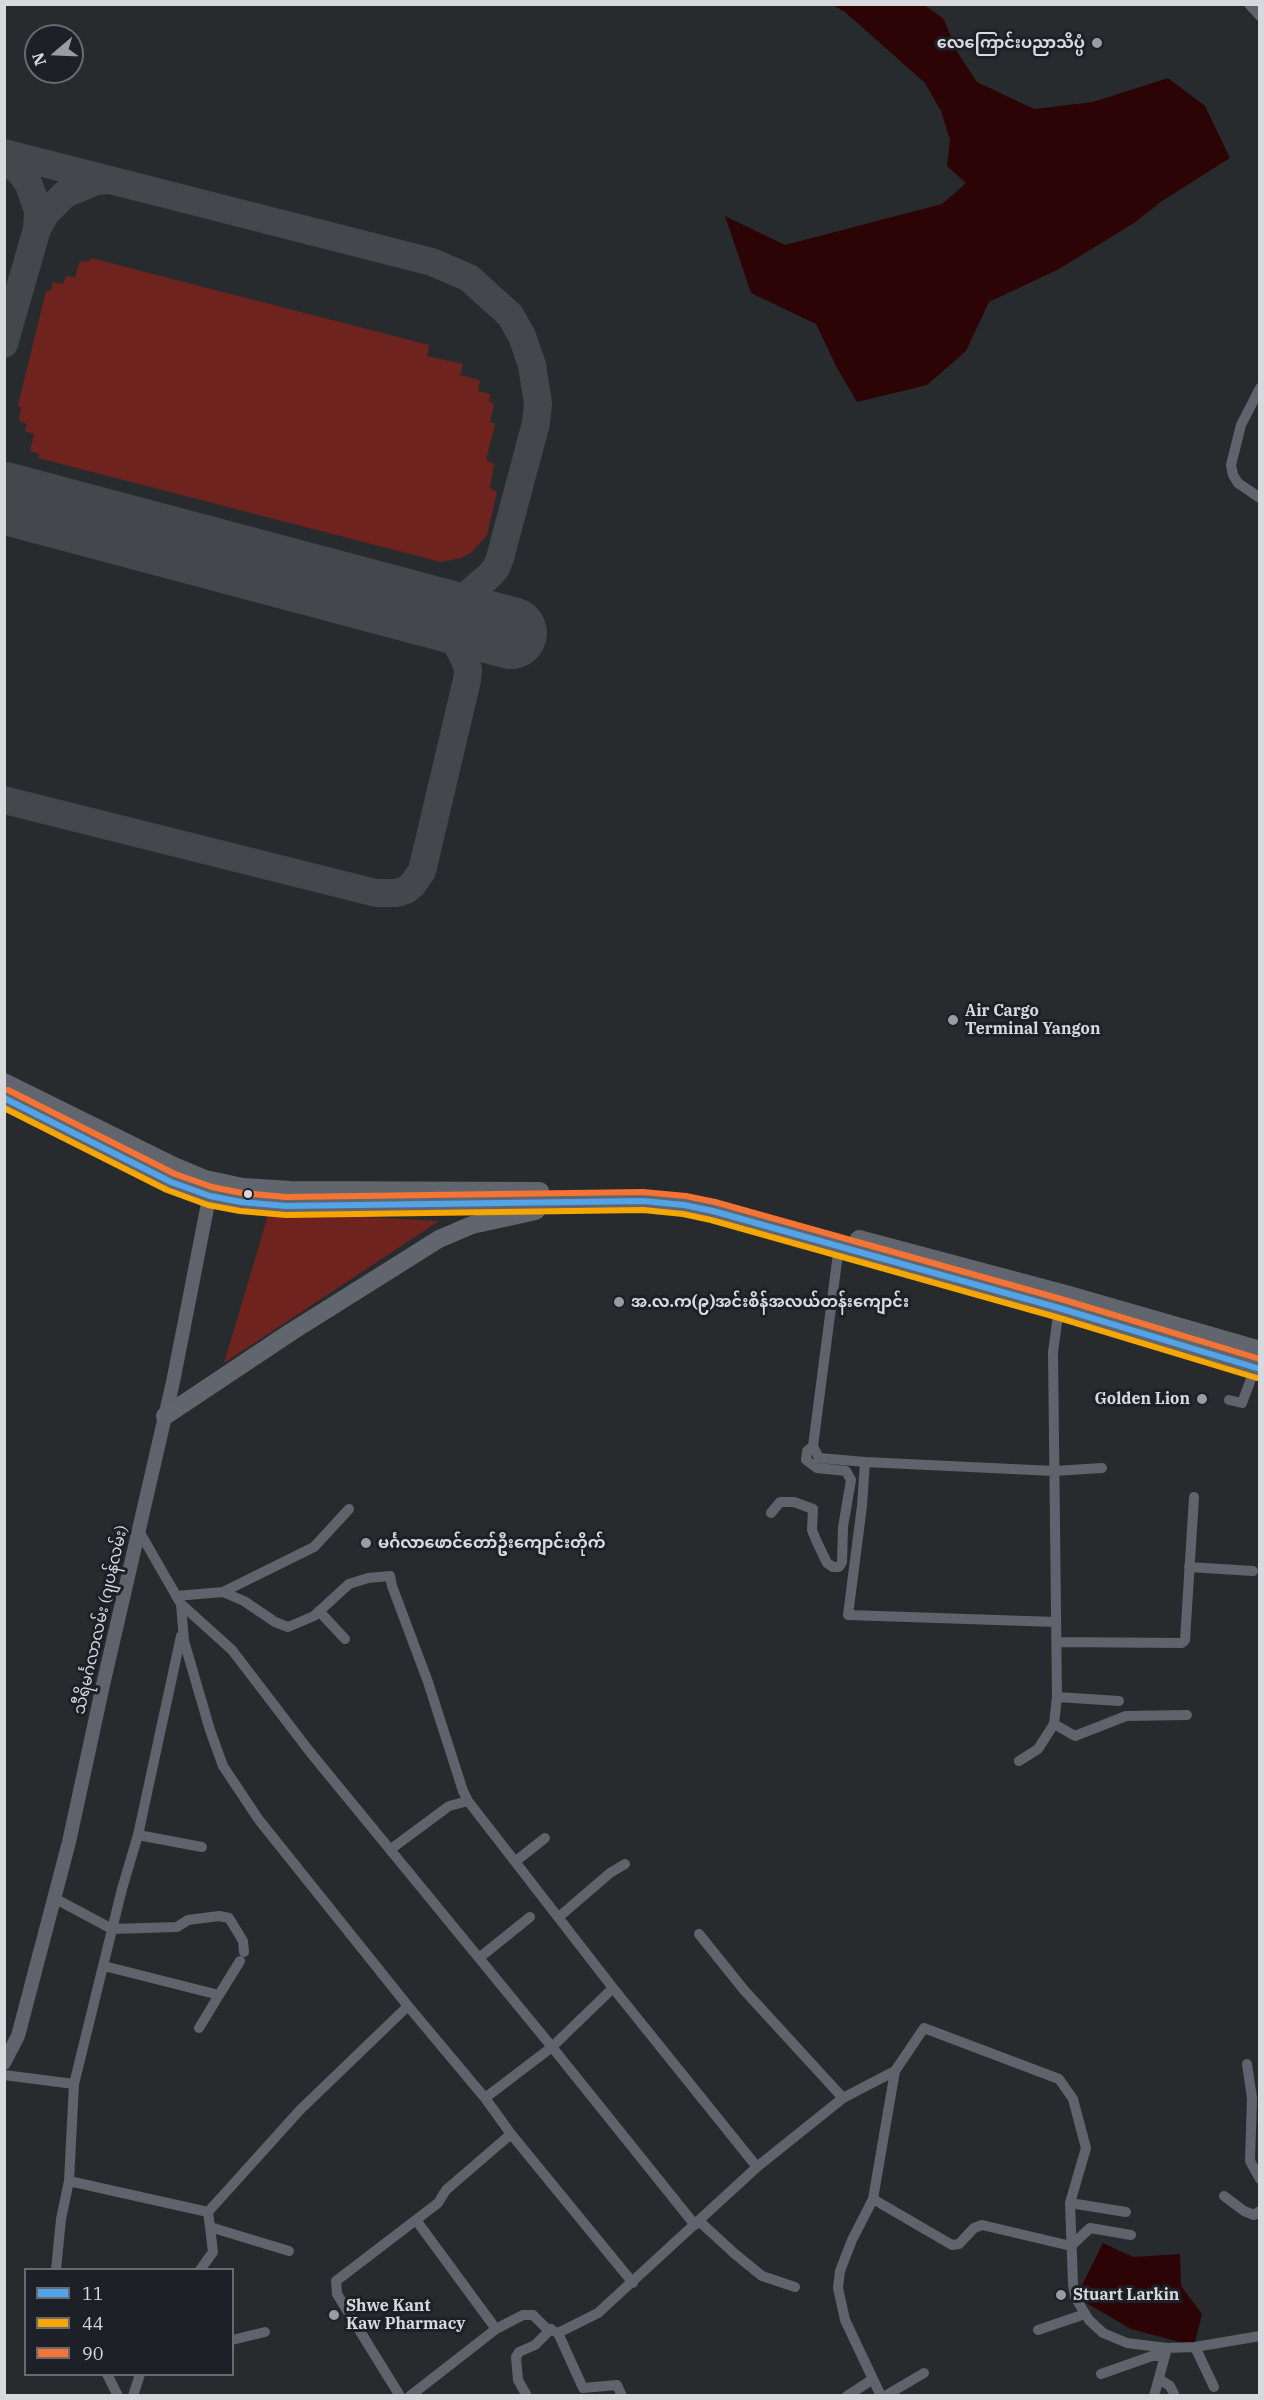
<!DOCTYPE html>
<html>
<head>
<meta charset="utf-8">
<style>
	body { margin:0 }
	#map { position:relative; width:1264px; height:2400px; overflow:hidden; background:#282b2e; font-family:"IBM Plex Serif",serif }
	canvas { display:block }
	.frame { position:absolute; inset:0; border:6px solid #d7d9dd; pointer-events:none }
	.legend { position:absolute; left:24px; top:2268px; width:210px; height:108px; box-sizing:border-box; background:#1d2026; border:2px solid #676a6f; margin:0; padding:8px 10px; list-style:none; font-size:18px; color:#d7d9dd }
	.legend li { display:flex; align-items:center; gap:12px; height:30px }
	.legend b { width:30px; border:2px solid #676a6f }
	.north { position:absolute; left:24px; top:24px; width:60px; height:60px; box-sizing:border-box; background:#1d2026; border:2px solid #676a6f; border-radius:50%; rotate:251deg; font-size:16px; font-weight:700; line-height:24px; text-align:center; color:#d7d9dd }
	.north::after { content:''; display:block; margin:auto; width:21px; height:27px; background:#9a9ca0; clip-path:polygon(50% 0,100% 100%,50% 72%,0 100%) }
</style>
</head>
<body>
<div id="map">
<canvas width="1264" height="2400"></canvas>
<div class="frame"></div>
<ul class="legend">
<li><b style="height:8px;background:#53a3e8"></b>11</li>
<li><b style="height:8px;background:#f7a600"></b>44</li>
<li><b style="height:8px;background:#f57335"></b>90</li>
</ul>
<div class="north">N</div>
</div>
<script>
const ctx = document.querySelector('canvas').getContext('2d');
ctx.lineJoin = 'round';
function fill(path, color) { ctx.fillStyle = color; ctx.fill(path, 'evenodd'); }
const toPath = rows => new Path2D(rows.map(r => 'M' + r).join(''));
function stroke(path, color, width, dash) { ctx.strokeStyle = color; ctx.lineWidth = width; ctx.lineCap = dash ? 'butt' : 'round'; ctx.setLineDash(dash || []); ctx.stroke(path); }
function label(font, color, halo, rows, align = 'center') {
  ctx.font = font + ' "IBM Plex Serif","Noto Sans Myanmar",serif'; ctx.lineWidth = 6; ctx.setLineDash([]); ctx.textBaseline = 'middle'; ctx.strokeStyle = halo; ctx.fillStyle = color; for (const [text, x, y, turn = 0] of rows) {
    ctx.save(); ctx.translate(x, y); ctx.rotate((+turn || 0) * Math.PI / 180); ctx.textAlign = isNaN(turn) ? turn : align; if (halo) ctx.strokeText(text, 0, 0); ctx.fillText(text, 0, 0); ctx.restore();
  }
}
const green = toPath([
	[91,258,429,345,427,356,463,364,460,375,480,380,478,391,490,394,489,402,494,404,490,422,495,424,486,460,494,464,490,488,497,492,487,535,472,552,461,558,441,562,38,458,39,454,30,451,34,434,25,431,27,424,19,421,21,408,18,405,46,291,51,291,53,282,63,284,66,276,75,277,80,261,88,262],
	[269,1212,439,1221,224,1363]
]);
const water = toPath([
	[833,5,924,5,944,19,956,50,977,82,1034,109,1093,102,1168,78,1205,106,1230,158,1162,201,1134,223,1059,269,989,302,966,351,927,385,857,402,837,368,816,324,751,293,725,216,785,245,942,204,966,183,947,166,950,140,941,111,925,83,845,12],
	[1103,2243,1133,2257,1180,2254,1181,2286,1202,2314,1194,2346,1131,2329,1076,2297]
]);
const taxiway = toPath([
	[4,153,432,262,469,278,510,315,522,336,532,365,538,404,536,423,500,558,496,568,490,575,467,595,454,603,423,610],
	[4,158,22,174,29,185,38,211,37,229],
	[4,344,37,229,46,213,65,194,96,181,108,180],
	[4,488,29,504],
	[4,800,376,893,397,893,406,890,413,884,422,871,467,680,468,669,464,658,451,634,423,610]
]);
const runway = toPath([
	[4,498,511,633]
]);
const minor = toPath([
	[1249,4,1260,16],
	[1260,388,1241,425,1231,465,1233,475,1238,483,1260,498],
	[839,1246,813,1446,819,1458,865,1462,1054,1471,1102,1468],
	[1229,1400,1242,1403,1255,1368],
	[865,1462,862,1506,848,1615,1056,1622],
	[771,1513,780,1502,794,1502,813,1509,812,1530,816,1540,827,1563,833,1567,839,1567,842,1562,843,1527,851,1480,846,1471,817,1468,806,1460,807,1451,813,1446],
	[139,1531,181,1604,232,1650,310,1752,552,2047,695,2225],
	[1189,1567,1253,1571],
	[223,1592,314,1547,349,1509],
	[176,1596,223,1592,244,1601,275,1622,288,1627,314,1616,349,1584,368,1578,390,1576,392,1586,428,1682,463,1791,468,1801,613,1988,757,2167],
	[181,1604,184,1641,210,1730,223,1766,259,1820,408,2006,300,2110,208,2212,210,2227,289,2251],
	[319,1611,345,1639],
	[1057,1642,1182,1643,1185,1640,1194,1497],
	[1057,1697,1119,1701],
	[1054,1724,1075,1736,1126,1716,1187,1715],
	[1019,1761,1038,1749,1054,1724,1057,1697,1053,1352,1059,1308],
	[138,1835,202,1847],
	[391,1849,449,1806,468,1801],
	[516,1861,545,1838],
	[54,1898,112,1929,177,1927,188,1920,219,1916,229,1918,243,1941,244,1952],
	[560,1916,610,1873,625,1864],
	[699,1934,744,1990,843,2098],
	[479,1958,530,1917],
	[104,1966,219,1995,240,1961],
	[408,2006,485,2098,511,2134,633,2283],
	[199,2028,219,1995],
	[1247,2064,1252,2098,1250,2161,1260,2179],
	[4,2075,74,2084,122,1889,138,1835,181,1636],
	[74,2084,69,2181,208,2212],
	[485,2098,552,2047,613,1988],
	[1224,2196,1244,2211,1254,2215,1260,2211],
	[873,2199,952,2245,959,2244,974,2228,982,2225,1071,2246,1090,2228,1131,2235],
	[1070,2203,1126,2212],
	[416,2220,496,2329,523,2315,533,2315,545,2327,558,2333,583,2388,617,2385,622,2396],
	[699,2221,735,2254,762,2276,795,2287],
	[56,2270,61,2219,69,2181],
	[200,2270,213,2252,210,2227],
	[1038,2330,1085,2314],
	[558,2333,598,2313,757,2167,843,2098,895,2071],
	[232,2340,265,2332],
	[1195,2347,1214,2387],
	[107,2374,118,2396],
	[1101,2374,1152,2356,1165,2356],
	[1159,2379,1170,2386,1175,2396],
	[133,2396,140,2374],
	[400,2396,337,2294,336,2281,438,2203,446,2190,511,2134],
	[410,2396,496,2329],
	[527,2396,518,2380,516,2357,519,2352,535,2345,551,2329],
	[847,2396,873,2379],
	[881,2396,845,2320,838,2288,840,2271,852,2240,873,2199,895,2071,924,2028,1059,2079,1073,2099,1086,2148,1070,2203,1073,2284,1075,2297,1089,2320,1103,2333,1127,2343,1167,2348,1195,2347,1260,2336],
	[885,2396,924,2373],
	[1154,2396,1166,2352]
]);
const tertiary = toPath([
	[4,2063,18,2036,69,1842,103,1685,173,1382,211,1188]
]);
const trunk = toPath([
	[4,1082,174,1166,205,1179,243,1187,290,1190,540,1191],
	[4,1098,171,1182,210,1196,241,1202,286,1206,643,1201,684,1205,713,1211,1059,1308,1260,1369],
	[859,1239,1069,1295,1260,1350],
	[165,1416,291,1332,439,1239,472,1225,536,1211]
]);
const bus1 = toPath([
	[4,1098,171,1182,210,1196,241,1202,286,1206,643,1201,684,1205,713,1211,1059,1308,1260,1369]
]);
const bus2 = toPath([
	[4,1108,167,1190,208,1205,240,1211,286,1215,643,1210,683,1214,711,1220,1056,1317,1257,1378]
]);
const bus3 = toPath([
	[8,1090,175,1174,212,1187,242,1193,286,1197,643,1192,686,1196,715,1202,1061,1299,1260,1359]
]);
const markers = [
	[1097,43,6,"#9a9ca0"],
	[953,1020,6,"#9a9ca0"],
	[248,1194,5,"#d7d9dd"],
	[619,1302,6,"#9a9ca0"],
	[1202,1399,6,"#9a9ca0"],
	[366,1543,6,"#9a9ca0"],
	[1061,2295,6,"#9a9ca0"],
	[334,2315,6,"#9a9ca0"]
];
const poiNames = [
	["လေကြောင်းပညာသိပ္ပံ",1085,43,"right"],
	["Air Cargo",965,1011],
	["Terminal Yangon",965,1029],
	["အ.လ.က(၉)အင်းစိန်အလယ်တန်းကျောင်း",631,1302],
	["Golden Lion",1190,1399,"right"],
	["မင်္ဂလာဖောင်တော်ဦးကျောင်းတိုက်",378,1543],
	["Stuart Larkin",1073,2295],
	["Shwe Kant",346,2306],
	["Kaw Pharmacy",346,2324]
];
const streetNames = [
	["သီရိမင်္ဂလာလမ်း (ဂျပန်လမ်း)",101,1620,-77]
];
fill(green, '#6e231e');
fill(water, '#2d0405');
stroke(taxiway, '#44484c', 28);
stroke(runway, '#44484c', 72);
stroke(minor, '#5e636c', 10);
stroke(tertiary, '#5e636c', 14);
stroke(trunk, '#61666e', 18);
stroke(bus1, '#53a3e8', 6);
stroke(bus2, '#f7a600', 6);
stroke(bus3, '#f57335', 6);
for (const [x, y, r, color] of markers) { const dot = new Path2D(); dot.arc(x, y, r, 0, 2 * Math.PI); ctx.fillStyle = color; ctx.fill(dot); stroke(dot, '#1d2026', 2); }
label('bold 16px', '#d7d9dd', '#1d2026', poiNames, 'left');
label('16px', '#d7d9dd', '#1d2026', streetNames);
</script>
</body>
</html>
